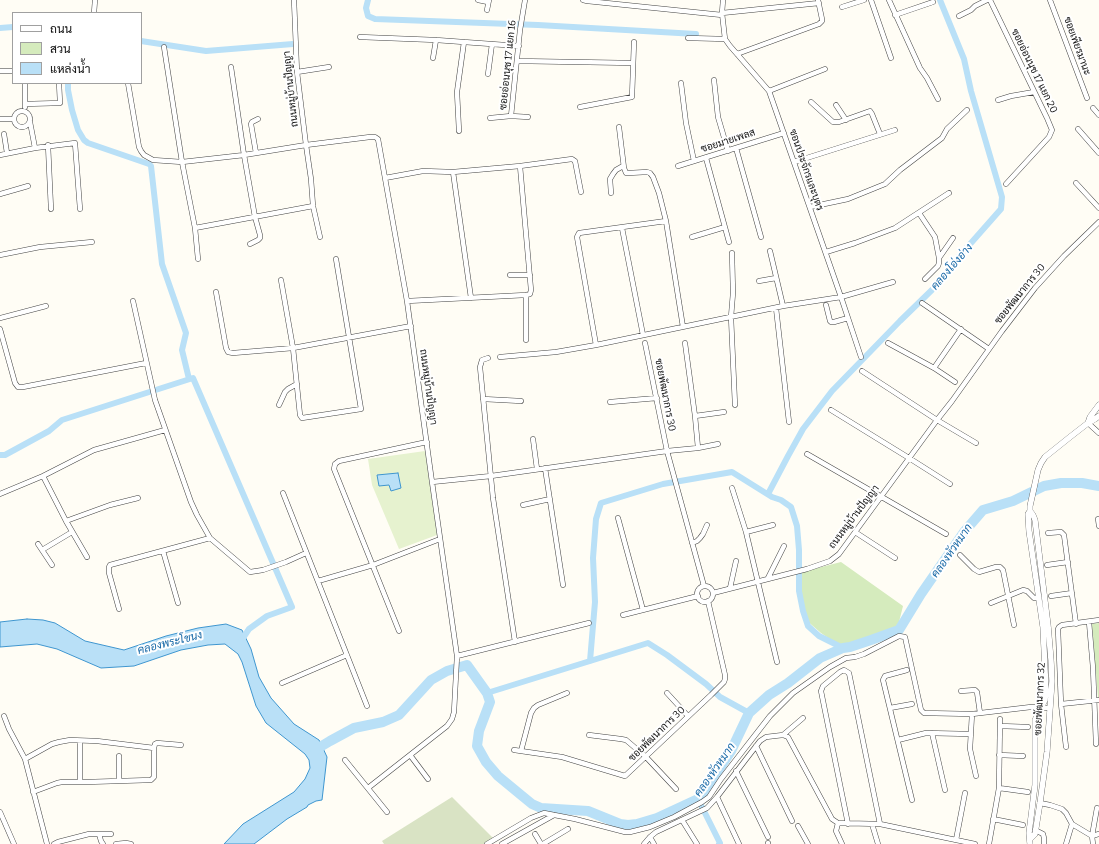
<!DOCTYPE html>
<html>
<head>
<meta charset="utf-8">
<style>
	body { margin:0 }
	#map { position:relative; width:1099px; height:844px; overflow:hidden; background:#fffdf5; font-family:Bitter,Sarabun,serif }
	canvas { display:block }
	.legend { position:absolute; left:12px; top:12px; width:130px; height:72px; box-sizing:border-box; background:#fff; border:1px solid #a0a0a0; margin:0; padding:5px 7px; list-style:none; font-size:12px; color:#111 }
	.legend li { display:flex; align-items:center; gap:8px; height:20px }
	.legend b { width:20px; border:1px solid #a0a0a0 }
</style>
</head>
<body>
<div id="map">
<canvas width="1099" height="844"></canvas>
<ul class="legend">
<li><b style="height:5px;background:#fff"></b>ถนน</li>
<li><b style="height:11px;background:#d5ebbd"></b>สวน</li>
<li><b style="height:11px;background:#b9e0f7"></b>แหล่งน้ำ</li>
</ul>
</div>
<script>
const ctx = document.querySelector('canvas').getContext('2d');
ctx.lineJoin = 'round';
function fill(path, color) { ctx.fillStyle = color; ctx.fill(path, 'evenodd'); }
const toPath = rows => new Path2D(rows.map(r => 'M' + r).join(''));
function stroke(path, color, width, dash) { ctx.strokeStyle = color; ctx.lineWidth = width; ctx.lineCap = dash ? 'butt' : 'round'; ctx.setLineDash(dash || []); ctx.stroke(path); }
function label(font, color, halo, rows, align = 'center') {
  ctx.font = font + ' Bitter,Sarabun,serif'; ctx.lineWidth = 4; ctx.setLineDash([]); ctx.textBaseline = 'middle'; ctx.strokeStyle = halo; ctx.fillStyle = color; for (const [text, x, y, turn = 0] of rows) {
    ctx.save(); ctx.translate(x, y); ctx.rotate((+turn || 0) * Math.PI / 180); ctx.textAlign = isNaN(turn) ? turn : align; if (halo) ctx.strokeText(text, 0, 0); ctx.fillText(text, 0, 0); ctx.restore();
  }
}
const green = toPath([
	[841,562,903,606,898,626,871,640,840,646,821,633,806,620,798,573],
	[1099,623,1099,698,1098,698,1092,624]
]);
const cemetery = toPath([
	[452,797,493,838,484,844,384,844,382,841]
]);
const pitch = toPath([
	[425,451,437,535,399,549,372,485,368,459]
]);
const water = toPath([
	[398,473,401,488,391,491,389,485,379,486,377,475,398,473],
	[27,619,43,620,55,623,85,641,124,650,166,636,198,628,226,624,242,630,251,649,259,677,271,698,294,724,319,740,322,746,327,757,322,800,316,801,308,805,307,807,287,819,254,844,224,844,243,824,294,792,305,779,310,768,309,760,305,754,266,723,256,706,242,662,238,654,225,644,208,645,181,650,134,666,101,668,57,649,37,644,0,647,0,622,27,619]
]);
const canal = toPath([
	[368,0,366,8,368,16,375,19,538,25,696,34],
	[0,28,13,27],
	[141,41,206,51,293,44],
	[68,83,68,90,72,110,78,130,84,140,88,143,149,164,151,166,162,264,186,333,182,350,189,379],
	[0,455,5,455,49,431,62,420,193,378,292,607,267,616,249,629,241,641],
	[768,494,788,456,803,429,832,391,900,321,936,286,956,260,1001,209,1002,197,971,91,964,59,940,0],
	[590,661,595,602,593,558,596,519,601,503,663,484,732,472,772,497,781,500,791,507,797,526,799,550,799,591,803,611,808,626,819,636,843,648],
	[487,693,648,643,667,655,706,684,720,697,749,713],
	[698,799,720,843,719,844]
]);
const river = toPath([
	[315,750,330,741,354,728,383,722,399,715,431,680,447,671,467,665,487,693,490,702,479,731,477,746,486,762,498,776,521,795,532,804,541,808,588,811,620,824,628,825,637,824,657,818,698,799,706,789,731,751,749,713,769,695,788,683,820,658,843,648,850,647,871,640,899,630,921,594,964,532,983,510,1013,501,1044,486,1061,483,1082,483,1099,486]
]);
const minor = toPath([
	[294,0,297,72,306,145,370,137,375,137,378,139,407,301,432,482,491,476,667,451,704,586],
	[478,0,488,2],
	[525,0,520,30,511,116,528,117],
	[583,0,587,1,722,15],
	[723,0,722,13,725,39,730,46,737,54,769,91,841,297,861,357],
	[871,0,891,58],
	[889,0,920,68,927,78,938,99],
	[990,0,1047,118,1052,130,1049,137,1006,184],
	[1050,0,1087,98],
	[842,7,864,0],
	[487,10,489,0],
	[94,13,95,0],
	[722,13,819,3],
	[895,15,933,2],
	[959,16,971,10,975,6,987,0],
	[360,37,436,40,519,46],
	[688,38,725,39],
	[164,47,182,162,244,155,306,145,311,179,313,206,320,237],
	[737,54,819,24,822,21,822,19,818,0],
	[433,58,436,40],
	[517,61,633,63],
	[231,67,244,155,255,217,260,235,260,238,258,240,250,244],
	[0,71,13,71],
	[297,72,329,67],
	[488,74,492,44],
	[714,80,718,117,728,151],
	[128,83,139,147,141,151,144,155,153,160,182,162,195,228,198,259],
	[681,83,686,123,694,161],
	[769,91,825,69],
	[998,100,1011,96,1034,92],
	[811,102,833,122,839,122,870,111,872,114,880,134],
	[25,104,60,103,59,83],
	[836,105,846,120],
	[25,107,25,83],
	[580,107,632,97,634,42],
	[1093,108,1099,115],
	'14 119a8 8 0 1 1 16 0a8 8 0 1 1-16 0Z',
	[490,118,511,116],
	[0,119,14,119],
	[30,122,35,148,75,143,80,209],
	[619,127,624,168,626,173,629,173,647,172,650,173,653,177,659,193,666,221,683,327],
	[1078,129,1099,153],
	[459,131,457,92,464,42],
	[4,134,7,153],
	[48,145,51,209],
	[736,148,761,237],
	[256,153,251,124,252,122,258,119],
	[0,155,35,148],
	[706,158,729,242],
	[794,162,895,130],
	[678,166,784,133],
	[453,172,471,298],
	[385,178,423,171,453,172,520,166,572,159,575,161,581,192],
	[1076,183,1099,208],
	[611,193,610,179,613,174,616,170,623,166],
	[0,194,28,186],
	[810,207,848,199,885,184,900,170,942,138,947,129,967,110],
	[919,213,935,237,939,258,939,263,938,266,925,279],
	[195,228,313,206],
	[622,228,643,335],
	[692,237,725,227],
	[770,251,783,306],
	[826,252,855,243,895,228,949,193],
	[732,253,733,293,731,317,735,405],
	[0,255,40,247,92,242],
	[939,258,953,238],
	[510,275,530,275],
	[281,280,293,348,300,415,302,418,361,409,336,259],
	[759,281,776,278],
	[216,292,226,348,228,352,233,353,293,348,411,326],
	[133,301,155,400,191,502,197,515,210,538,250,572,263,570,286,562,306,553],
	[407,301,526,295,530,294,531,290,520,166],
	[922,303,989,349],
	[826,305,830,321,831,322,834,322,848,318],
	[776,308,789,422],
	[0,318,46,306],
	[0,329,15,383,18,387,23,387,146,363],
	[526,340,526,295],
	[645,343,667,451,698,448,718,444],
	[685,343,695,416,698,448],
	[888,343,934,368,955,382],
	[596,345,577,237,579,233,666,221],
	[500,357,556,352,596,345,783,306,841,297,893,282],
	[488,358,482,360,480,367,493,498,515,642],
	[934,368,961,329],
	[862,371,937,420,976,443],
	[483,399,521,401],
	[610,402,657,398],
	[279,405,285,392,288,389,297,384],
	[831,410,909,458,950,484],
	[695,416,724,412],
	[1088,423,1099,433],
	[533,439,537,469],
	[807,454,946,534],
	[545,468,563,585],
	[43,476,66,521,87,557],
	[732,488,746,532,777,662],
	[283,493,367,706],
	[0,494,43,476,94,450,165,430],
	[523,505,550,499],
	[618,518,643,610],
	[1098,519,1099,526],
	[66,521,110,505,138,498],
	[746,532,773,525],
	[855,532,895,558],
	[1048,533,1061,532,1064,535,1076,624],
	[692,543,697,541,700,538,703,534,707,525],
	[38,544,52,565],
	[42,550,72,532],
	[163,551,178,603],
	[960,555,974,569,979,572,996,567,1000,567,1003,570,1014,625],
	[1047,565,1068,562],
	[768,578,784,546],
	[318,581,373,565,440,539],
	'697 594a8 8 0 1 1 16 0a8 8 0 1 1-16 0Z',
	[730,588,736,561],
	[713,593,807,569,830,561,839,554,937,420,952,401,1002,331,1035,288,1064,256,1099,222],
	[1051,596,1072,593],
	[991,603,1023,590,1027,591,1034,598,1039,598],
	[119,609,109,573,109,567,110,565,210,538],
	[623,615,698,596],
	[1089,622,1093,668,1096,744],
	[399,631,334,469,335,464,339,461,427,442],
	[457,656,589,623],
	[907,670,885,676,883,680,912,800],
	[282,683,347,655],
	[961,691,975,690,977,692,980,713],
	[667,693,688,716],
	[1061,704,1099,700],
	[890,708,912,704],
	[972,714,970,749,976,776],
	[4,716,9,729,25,759],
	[1000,726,1028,727],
	[932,733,945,790],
	[589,735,621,739,626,740,646,757,676,789],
	[783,735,803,718],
	[898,740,926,733,970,734],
	[80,741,80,782],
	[756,746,792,821],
	[1066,747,1061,704,1058,629,1059,627,1062,625,1099,620],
	[514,750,562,757,625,776,711,695,724,682,725,679,725,675,708,601],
	[521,751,531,713,534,708,538,705,567,693],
	[410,755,428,779],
	[999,755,1023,756],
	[119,756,119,781],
	[345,760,387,812],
	[736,771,768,837],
	[368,788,447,726,452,719,454,712,457,656,432,482],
	[999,788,1028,792],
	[33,792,57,783,62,782,87,782,151,780,154,777,154,748,155,744,157,743,181,745],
	[717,797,739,844],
	[1040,803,1050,805,1062,809,1066,813,1072,824,1066,844],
	[0,812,14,844],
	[993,819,1023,825],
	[682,820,697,844],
	[838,823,836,831,842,844],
	[848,824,821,691,823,686,840,672,844,670,849,673,880,824],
	[872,824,878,844],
	[1072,824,1092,836,1099,834],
	[798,826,808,844],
	[1035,830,1043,834,1044,838,1044,844],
	[99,834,101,841,103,844],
	[535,834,541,844],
	[650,837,654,844],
	[956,840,965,793],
	[768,843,768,844],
	[47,844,25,759,52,744,59,742,70,740,97,741,154,748],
	[54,844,58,842,89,834,111,834],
	[116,844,126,843,131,844],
	[487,844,531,818,544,813,575,819,625,832,630,832,650,827,674,817,702,802,709,797,721,779,770,716,793,693,830,667,846,658,855,657,864,654,899,636,905,637,921,710,924,713,972,714,1031,707,1050,708],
	[502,844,554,815],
	[543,844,568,829],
	[644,844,650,837,656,832,707,808,717,797,760,741,766,737,783,735,788,737,832,819,838,823,880,824,975,844],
	[989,844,999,788,1000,719],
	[1093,844,1092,836,1097,808]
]);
const tertiary = toPath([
	[1088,423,1090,417,1099,405],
	[1030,511,1030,506,1038,470,1041,463,1045,457,1070,437,1088,423,1095,419,1099,416],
	[1030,844,1029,833,1035,785,1035,720,1045,700,1046,691,1043,627,1029,531,1028,514,1030,511,1033,515,1035,520,1048,625,1051,660,1052,681,1047,752,1040,803,1035,834,1030,839]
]);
const streetNames = [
	["ซอยเพียรมานะ",1077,46,70],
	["ซอยอ่อนนุช 17 แยก 16",508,65,-84],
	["ซอยอ่อนนุช 17 แยก 20",1034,71,64],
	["ถนนหมู่บ้านปัญญา",291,89,-96],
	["ซอยมายเพลส",728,141,-18],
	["ซอนประจักรและบุตร",806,170,71],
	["ซอยพัฒนาการ 30",1020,294,-51],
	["ถนนหมู่บ้านปัญญา",428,387,82],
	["ซอยพัฒนาการ 30",665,395,79],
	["ถนนหมู่บ้านปัญญา",854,517,-53],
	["ซอยพัฒนาการ 32",1040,699,-87],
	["ซอยพัฒนาการ 30",657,734,-44]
];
const waterNames = [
	["คลองโอ่งอ่าง",952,267,-49],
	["คลองหัวหมาก",952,551,-55],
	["คลองพระโขนง",170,643,-14],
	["คลองหัวหมาก",715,770,-55]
];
fill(green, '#d5ebbd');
fill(cemetery, '#d9e3c4');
fill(pitch, '#e6f2cf');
fill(water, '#b9e0f7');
stroke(water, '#3f96cf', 1);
stroke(canal, '#b9e0f7', 6);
stroke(river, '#b9e0f7', 10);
stroke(minor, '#444', 5.5);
stroke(tertiary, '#444', 6);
stroke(minor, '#fff', 4.5);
stroke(tertiary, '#fff', 5.5);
label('10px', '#111', '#fff', streetNames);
label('italic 11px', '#1768a6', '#fff', waterNames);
</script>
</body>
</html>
